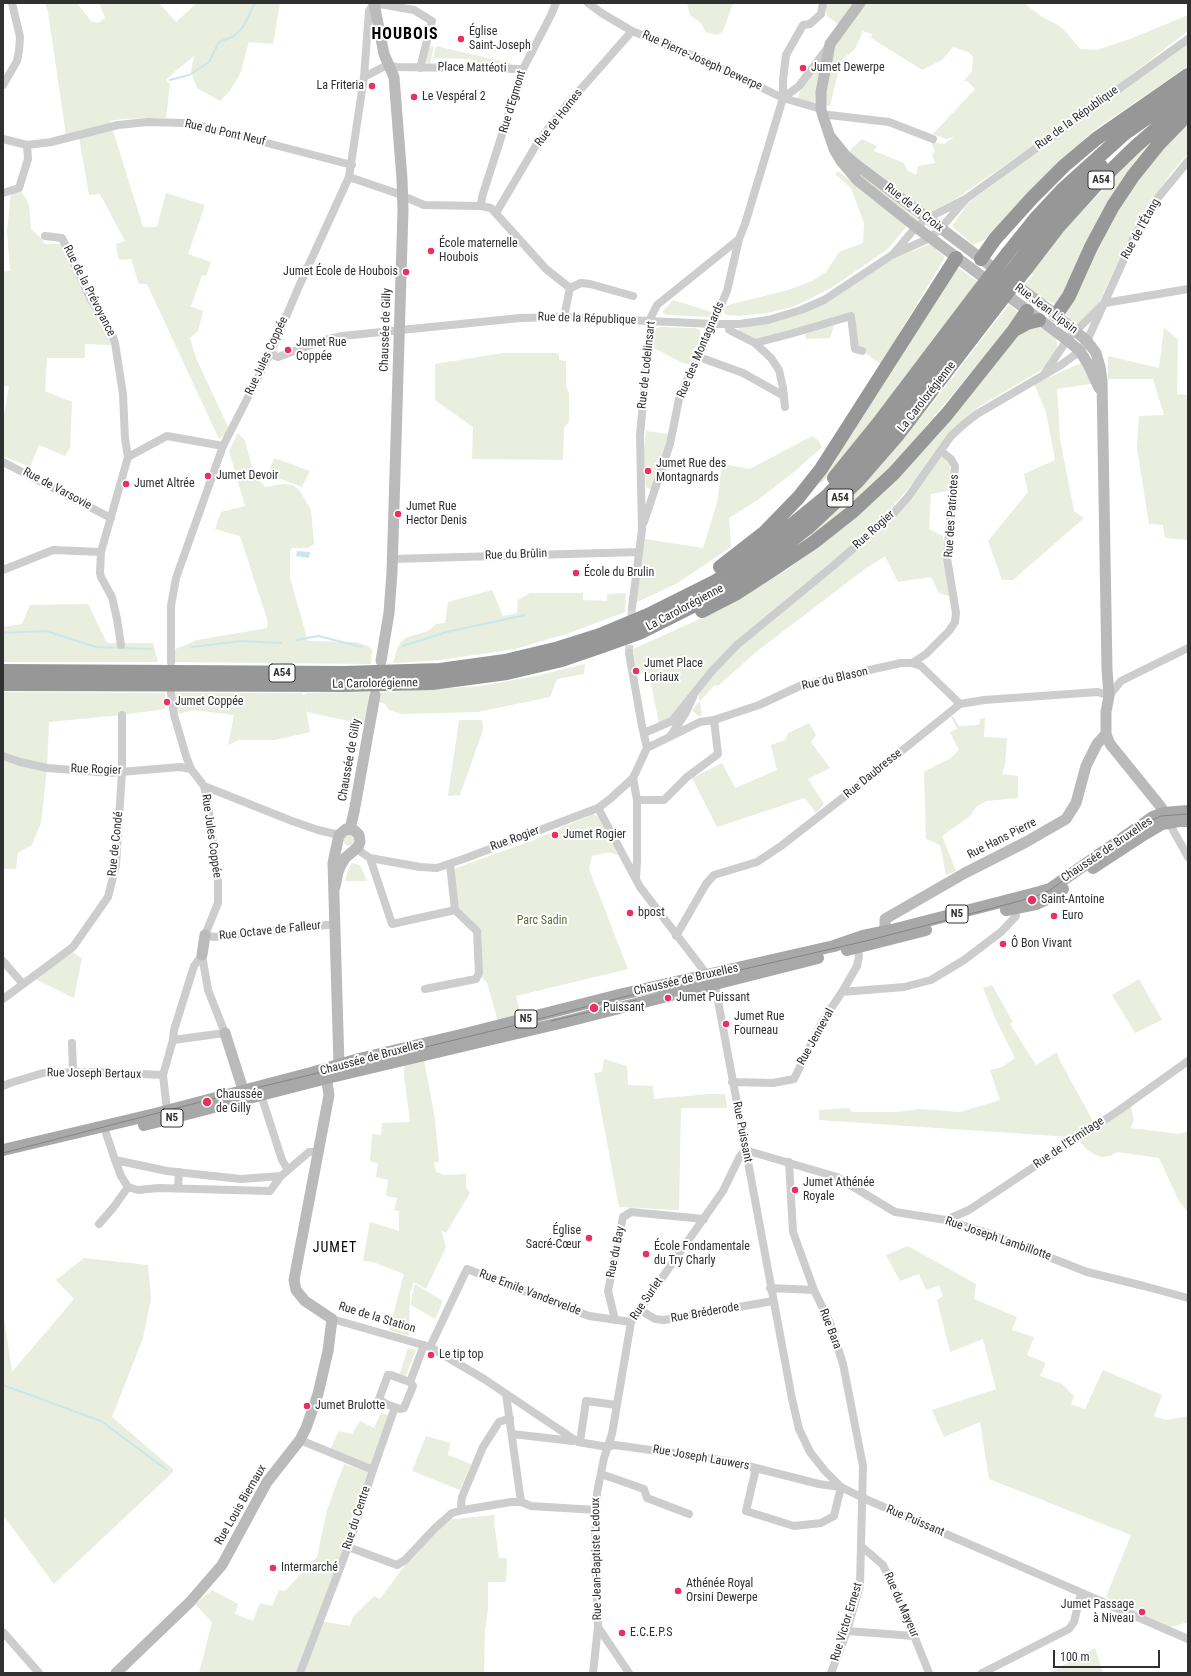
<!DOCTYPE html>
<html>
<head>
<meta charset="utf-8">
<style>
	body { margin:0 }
	#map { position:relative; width:1191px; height:1676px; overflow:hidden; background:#fff; font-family:"Roboto Condensed",sans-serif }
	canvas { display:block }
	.frame { position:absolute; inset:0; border:4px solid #303030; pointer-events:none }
	.scale { position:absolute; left:1053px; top:1650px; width:107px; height:18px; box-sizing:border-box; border:2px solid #303030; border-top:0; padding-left:5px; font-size:12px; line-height:14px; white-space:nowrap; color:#303030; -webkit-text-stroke:3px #fff; paint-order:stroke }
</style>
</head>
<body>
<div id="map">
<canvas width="1191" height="1676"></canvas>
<div class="frame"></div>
<div class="scale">100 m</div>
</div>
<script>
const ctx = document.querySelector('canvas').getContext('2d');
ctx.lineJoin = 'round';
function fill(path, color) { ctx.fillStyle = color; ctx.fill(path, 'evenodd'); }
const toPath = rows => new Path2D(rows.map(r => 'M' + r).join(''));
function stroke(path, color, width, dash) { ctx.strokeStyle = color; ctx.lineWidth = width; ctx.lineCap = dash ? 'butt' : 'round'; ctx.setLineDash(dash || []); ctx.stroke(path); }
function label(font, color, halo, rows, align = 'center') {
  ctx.font = font + ' "Roboto Condensed",sans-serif'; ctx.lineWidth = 4; ctx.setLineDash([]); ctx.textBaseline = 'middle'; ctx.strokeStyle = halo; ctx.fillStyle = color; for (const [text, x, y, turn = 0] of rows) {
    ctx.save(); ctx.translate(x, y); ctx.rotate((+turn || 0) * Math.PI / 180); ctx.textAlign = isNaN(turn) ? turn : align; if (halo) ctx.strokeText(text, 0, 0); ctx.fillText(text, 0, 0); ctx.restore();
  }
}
const green = toPath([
	[45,3,77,3,91,21,98,23,105,18,99,3,159,3,176,22,197,3,280,3,273,44,249,42,240,74,229,92,220,101,197,88,191,72,194,56,166,79,170,85,166,118,123,119,110,121,143,227,157,227,166,193,205,205,188,254,211,262,206,276,202,275,191,306,181,303,203,311,198,331,190,338,196,358,230,431,219,439,147,284,139,284,131,259,121,260,118,258,116,244,125,241,100,194,89,195,78,132,66,135,48,12],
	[687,3,733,3,723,31,718,35,705,32,702,24,690,15],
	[825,3,854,3,838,24,827,16],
	[865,3,1024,3,1042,17,1058,25,1066,32,1080,49,1097,50,1130,39,1188,15,1188,31,1081,113,957,198,928,213,891,189,849,151,862,139,877,146,874,151,904,163,907,170,916,175,918,166,935,163,932,154,935,152,931,142,944,144,954,137,946,139,933,134,975,89,967,81,965,81,960,86,972,71,973,57,968,52,953,47,942,60,922,70,871,38,872,34,863,31,855,49,844,58,839,69,830,106,827,106,824,95,833,45],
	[1188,39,1188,66,1093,131,1054,168,988,238,973,245,952,226,969,202,1113,96],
	[434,46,430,64,429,64,425,60,428,48],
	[436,46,510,63,513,65,472,64,471,59,433,58],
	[817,67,821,68,814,104,797,100,802,86],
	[1188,108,1188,154,1171,173,1129,238,1095,312,1082,324,1074,323,1070,320,1062,307,1021,289,1033,275,1026,269,1157,134,1121,180,1089,244,1096,238],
	[841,156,920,218,916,222,858,176],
	[838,171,904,223,906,227,888,249,831,288,793,307,767,313,739,316,728,315,724,313,725,307,728,305,788,290,812,281,826,272,839,252,863,243,864,223,851,188,835,174],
	[19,190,26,198,29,206,31,229,43,240,44,244,62,244,84,295,110,339,111,345,85,344,85,358,47,358,45,391,72,402,70,448,65,456,39,445,30,467,3,456,3,421,9,386,3,386,3,272,10,271,7,231,11,193],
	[928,245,931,245,945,257,881,364,862,351,855,349,851,316,836,319,830,338,806,339,805,330,756,340,738,331,739,328,784,319,890,260],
	[956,266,978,282,881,410,821,484,817,481],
	[673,300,712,312,710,317,668,315,663,313,663,311],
	[1009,304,1020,314,879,482,800,546,877,467,932,404],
	[1038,326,1055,337,1057,343,1057,349,1043,369,980,406,962,420,944,439,931,462,880,521,878,527,941,451,949,460,951,473,949,491,931,494,929,529,943,536,951,597,939,593,931,577,898,582,885,556,865,569,756,652,718,686,715,685,700,701,702,715,698,716,692,710,700,701,698,695,721,665,682,707,666,721,659,724,649,673,637,674,633,649,720,610,788,569,836,533,902,473,939,434,1019,331],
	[661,327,694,328,700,330,701,338,690,365,680,362,654,348,653,332,657,328],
	[1164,328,1178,339,1177,394,1188,395,1188,540,1165,538,1163,525,1149,524,1137,448,1139,416,1164,415,1153,379,1108,379,1108,356,1159,368],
	[503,353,557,353,559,355,559,360,566,361,566,386,569,393,569,422,564,428,563,460,472,459,473,427,435,400,435,364],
	[1081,363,1097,383,1057,389,1060,439,1074,511,1084,518,1013,580,1002,580,988,541,1028,492,1024,474,1055,460,1046,412,1034,384],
	[646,431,669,434,652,488,650,489,646,487,644,451],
	[238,433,245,440,254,474,265,487,283,484,293,485,300,491,311,510,314,544,308,548,292,548,290,551,290,578,308,641,356,642,368,646,372,650,371,664,175,662,173,650,197,640,267,628,268,622,240,536,215,529,221,512,245,506,229,451],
	[812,436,818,440,822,447,794,472,756,501,729,518,731,547,676,584,635,603,645,539,703,548,717,503,722,464,750,469],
	[274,458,310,471,302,487,268,474],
	[492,590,503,616,517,613,518,600,530,593,583,593,583,600,607,601,607,594,626,593,625,612,569,633,515,649,440,660,393,663,398,646,405,638,428,631,436,624,445,623,448,602],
	[88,604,107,643,153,643,158,662,3,662,3,627,22,624,30,605],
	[585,664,584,674,557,679,550,697,478,712,401,714,389,710,384,703,374,701,377,693,480,686,536,676],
	[3,692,165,693,165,709,122,715,49,722,47,768,41,823,32,845,18,853,16,869,3,869],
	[369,692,367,723,362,724,307,712,305,703,310,732,275,740,239,740,228,745,234,715,193,710,179,714,176,706,175,693,302,693,303,695,307,693],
	[953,716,959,726,978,725,980,722,980,719,985,718,984,737,1007,738,1005,765,1002,774,1018,776,1018,798,987,801,977,806,970,816,942,836,956,871,946,875,940,845,926,839,924,772,951,758,959,750,950,732,957,729,951,717],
	[459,720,482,720,483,730,460,795,448,796],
	[809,723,816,735,811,742,830,768,808,779,824,804,816,813,805,798,717,827,692,778,722,763,735,788,777,770,771,745,785,740,788,733],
	[593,814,598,817,618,855,609,852,592,856,589,869,628,969,516,996,521,1016,498,1021,487,983,481,976,480,928,459,909,454,872,456,868,534,840],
	[348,833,355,835,354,844,351,846,345,845,343,840,342,839],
	[352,863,360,865,367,881,345,881,348,870],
	[72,952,82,958,74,998,35,979],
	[1139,979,1162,1020,1135,1033,1112,995],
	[992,985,1013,1022,1010,1024,1036,1065,1057,1052,1059,1059,1093,1121,1070,1137,819,1120,819,1110,849,1108,852,1112,897,1112,920,1109,960,1112,1000,1100,990,1070,1002,1067,1015,1058,996,1020,983,988],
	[604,1059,627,1066,628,1085,653,1086,654,1099,709,1094,725,1094,727,1108,681,1108,679,1210,619,1207,594,1073,602,1072],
	[424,1060,435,1119,439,1162,434,1162,436,1172,445,1175,466,1174,466,1187,470,1193,446,1233,441,1230,446,1247,426,1289,414,1282,410,1293,409,1336,389,1330,404,1274,373,1262,363,1261,370,1222,399,1231,399,1211,394,1210,397,1198,386,1196,388,1180,376,1177,378,1164,370,1161,372,1134,381,1135,382,1123,410,1122,404,1075,404,1064],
	[1130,1102,1134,1121,1130,1128,1179,1134,1188,1131,1188,1212,1179,1201,1159,1158,1117,1152,1110,1156,1102,1157,1094,1154,1086,1149,1077,1138],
	[908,1246,976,1284,974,1299,1017,1317,1012,1330,1034,1337,1027,1355,1046,1363,1040,1376,1062,1384,1074,1396,1071,1404,1085,1409,1103,1370,1162,1395,1154,1416,1165,1420,1185,1417,1188,1414,1188,1622,1165,1629,1106,1597,1131,1535,989,1479,980,1422,944,1437,932,1410,996,1389,983,1339,950,1352,937,1300,943,1296,939,1285,926,1290,919,1274,900,1281,886,1255],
	[84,1258,148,1265,151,1299,143,1338,112,1417,173,1469,173,1472,54,1584,3,1515,3,1311,12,1372,74,1299,56,1280],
	[415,1284,443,1301,435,1319,411,1305,412,1295],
	[408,1348,416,1350,405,1378,399,1376],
	[381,1413,392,1416,373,1470,329,1452,339,1431,352,1434,360,1421,374,1428],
	[426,1436,450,1443,448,1455,471,1464,460,1490,412,1471],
	[344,1464,372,1473,320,1621,350,1626,353,1617,374,1596,380,1599,408,1561,444,1520,495,1515,494,1522,499,1558,507,1558,506,1582,488,1582,488,1610,485,1630,484,1673,199,1673,212,1622,195,1604,212,1590,238,1604,235,1614,253,1621,260,1603,272,1606,279,1590,285,1591,317,1557,327,1510],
	[1095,1648,1103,1673,1049,1673]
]);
const water = toPath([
	[297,551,310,552,309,558,296,556]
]);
const stream = toPath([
	[170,80,189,75,209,62,219,42,234,36,243,27,255,3],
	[3,633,46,631,96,647,152,649],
	[297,640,318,636,362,647],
	[402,646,447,632,525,615],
	[191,647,243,641,281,643],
	[3,1385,101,1421,167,1470]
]);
const streetTunnel = toPath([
	[629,653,632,607]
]);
const street = toPath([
	[588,3,603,14,632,31,706,61,783,98,821,109],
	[364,77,369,11,374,3,414,10,432,21,420,68],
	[3,85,17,61,19,51,20,37,12,3],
	[783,98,799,86,829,46],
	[823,116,829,115,889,122,933,139],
	[3,139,27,145,51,142,118,125,148,122,184,123,205,127,352,165],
	[349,177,396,193,424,205,481,206,491,208,546,269,570,288],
	[3,193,19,188,28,159,27,145],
	[481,206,482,197,523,69,551,15,556,3],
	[496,213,538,142,566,106,632,31],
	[45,236,62,238,91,300,112,334,115,343,123,394,125,439,128,457,101,552,100,573,101,577,112,597,117,619,121,645],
	[894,253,916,227,928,218,967,198,1188,39],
	[1105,303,1188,289],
	[564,317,570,288,581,283,590,284,633,296],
	[729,324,729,330,755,343,771,358,779,370,783,388,785,407],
	[755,343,790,334,851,316,855,349,862,351],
	[270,354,278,357,325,340,342,336,520,318,564,317,713,324,739,324,768,320,801,310,824,300,892,255,930,238,941,228,967,198],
	[699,357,743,373,784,396],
	[1045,373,1067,340,1101,306],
	[128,457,167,436,223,446],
	[3,462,111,518],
	[644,522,670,444,680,394,699,357,727,291,739,239],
	[392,559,639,552],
	[3,570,53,550,101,552],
	[632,607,642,530,640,435,651,317,657,305,739,239,745,224,783,98,783,80,786,55,803,25,810,24,821,14,823,3],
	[171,662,171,606,176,578,223,446,270,354,300,284,349,177,364,77,387,65,396,67,523,69],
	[912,663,926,654,949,631,955,622,956,613,947,558,955,466,951,459,941,451],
	[171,693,174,715,186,756,191,769,204,786,208,804,218,882,218,903,205,935,214,937,336,924],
	[644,733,672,721,712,671,737,645,833,566,891,516,908,497,951,436,964,424,977,414,1061,365,1080,351,1087,341,1134,237,1157,199,1188,161],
	[671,735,685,714,693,697],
	[647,748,700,722,714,720,759,705,802,685,901,663,912,663,921,666,960,704],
	[3,756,20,762,47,768,87,771,108,773,180,767,191,769],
	[633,778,637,800,637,861,636,879],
	[204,786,292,821,318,830,339,835],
	[637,800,664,800,687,777,718,754,714,720],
	[598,808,640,887,702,968,716,990,792,1399,799,1429,810,1452,825,1471,841,1487,863,1498,1188,1639],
	[1167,819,1188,857],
	[358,847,361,852,370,858,420,867,437,868,466,858,598,808,610,799,633,778,647,748,642,726,629,653],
	[370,858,392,924,455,910],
	[676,936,706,884,714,875,757,862,781,846,863,782,960,704,984,700,1098,692,1109,696,1121,681,1188,648],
	[3,961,23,984],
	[425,989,476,979,479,973,477,931,455,910,450,864],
	[842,992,904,987,931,980,964,960,1001,932,1016,916,1015,904],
	[3,999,73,947,108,897,116,865,122,772,122,715],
	[173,1040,225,1033,208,990,202,955],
	[72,1043,73,1072],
	[732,1082,773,1083,794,1079,822,1022,842,992,857,966,859,957,857,942],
	[3,1086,10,1083,43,1073,92,1072,163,1075],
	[261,1095,282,1160,288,1170],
	[167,1110,163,1075,173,1040,174,1030,194,966,202,955],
	[106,1133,115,1160,167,1171,241,1179,281,1176,309,1152,318,1152],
	[745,1150,837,1177,895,1212,946,1220,990,1234,1087,1272,1144,1286,1188,1298],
	[789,1162,793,1232,814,1290,830,1323,843,1364,863,1466,860,1585,847,1631,831,1673],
	[128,1187,138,1190,159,1188,270,1191,281,1176],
	[178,1188,179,1172],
	[946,1220,969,1210,1118,1111,1188,1061],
	[99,1224,113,1208,128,1187,121,1176,115,1160],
	[770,1288,814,1290],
	[640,1310,655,1319,664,1320,773,1301],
	[332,1319,430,1347,484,1379,578,1442,608,1447,615,1445,728,1461,819,1484,841,1487],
	[615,1320,608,1291,623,1217,631,1212,704,1219],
	[430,1347,467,1269,589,1316,631,1322],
	[388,1375,391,1375,401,1379,410,1382,413,1386,404,1408,400,1409,386,1404,379,1399,388,1375],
	[410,1382,424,1345],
	[506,1394,521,1502],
	[512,1434,573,1441],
	[300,1440,373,1470],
	[580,1442,586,1401,617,1405],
	[756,1468,746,1511,794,1526,821,1523,834,1516,841,1487],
	[601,1474,644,1489,647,1498,689,1514],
	[463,1510,461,1505,462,1497,483,1447,499,1422,510,1418],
	[861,1546,883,1565,900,1601,929,1673],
	[348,1547,397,1565,405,1560,435,1528,452,1513,463,1510,511,1502,521,1502,531,1506,596,1510],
	[598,1627,629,1673],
	[847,1631,914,1636],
	[3,1632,39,1673],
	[300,1673,348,1547,373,1470,395,1407],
	[593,1673,598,1627,595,1539,597,1493,604,1458,612,1434,631,1322,723,1191,739,1158,745,1150],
	[982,1673,1069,1629,1074,1622,1081,1593]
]);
const secondary = toPath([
	[374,3,384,54,394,77,402,179,403,210,392,572,389,613,381,661],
	[860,3,830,44,821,92,821,109,823,116,834,149,841,161,857,180,916,227,1067,340,1080,351,1088,364,1099,388],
	[829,135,845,155,858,166,1056,315,1087,341,1096,353,1100,367,1102,381,1107,670,1109,696,1106,712,1106,734,1110,744,1161,807,1164,813],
	[350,829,354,812,375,695],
	[335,887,338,872,341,865,345,858,358,847,360,842,359,835,354,830,346,829,339,835,333,863,339,1065],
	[885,940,885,919,965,873,1026,842,1066,819,1076,803,1086,766,1097,744,1106,734],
	[202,955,205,935],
	[225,1033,246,1099],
	[116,1673,190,1602,222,1565,267,1482,300,1440,306,1428,318,1394,328,1351,332,1319,305,1301,296,1290,294,1280,329,1095,325,1070]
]);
const primary = toPath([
	[1093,868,1145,834,1162,824,1179,821,1188,821],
	[1006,910,1036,904,1051,897,1063,889],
	[847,950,926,930],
	[144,1125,327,1078,564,1022,818,958],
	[3,1150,155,1114,311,1073,359,1059,465,1034,623,994,834,946,863,936,892,930,1032,894,1050,889,1153,817,1164,813,1188,811]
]);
const highway = toPath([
	[1007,254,1035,219,1062,190,1124,134,1188,89],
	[981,259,995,239,1032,198,1064,166,1096,139,1188,75],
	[1018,263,1060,208,1101,166],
	[1026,269,1059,226,1098,183,1136,146,1188,101],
	[1056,315,1069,296,1091,247,1113,206,1133,176,1158,145,1188,114],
	[1014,330,1027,323,1039,320],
	[834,478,877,425,974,297],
	[720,567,765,532,798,498,821,469,956,258],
	[702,611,737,593,774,569,814,542,852,512,894,473,947,414,1014,330,1027,311],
	[3,671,345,673,440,670,505,661,559,648,600,635,648,615,716,581,761,550,827,496,890,428,985,305],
	[3,684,345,685,432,683,507,673,562,660,603,646,639,633,709,598,770,557,809,527,857,482,897,436,993,311]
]);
const tram = toPath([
	[551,1021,611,1007,636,1000],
	[3,1153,235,1093,500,1029,623,997,870,940,1035,897,1050,890,1144,824,1161,816,1188,814]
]);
const highwayBridge = toPath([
	[974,297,1007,254],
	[985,305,1018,263],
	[993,311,1026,269]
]);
const markers = [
	[461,39,4,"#ea3061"],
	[803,68,4,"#ea3061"],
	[372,86,4,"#ea3061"],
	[414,97,4,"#ea3061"],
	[431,251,4,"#ea3061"],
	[406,272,4,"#ea3061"],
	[288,350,4,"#ea3061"],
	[648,471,4,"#ea3061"],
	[208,476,4,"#ea3061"],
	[126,484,4,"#ea3061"],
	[398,514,4,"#ea3061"],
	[576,573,4,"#ea3061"],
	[636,671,4,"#ea3061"],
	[167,702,4,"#ea3061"],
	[555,835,4,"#ea3061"],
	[1032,900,5,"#ea3061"],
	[630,913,4,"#ea3061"],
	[1054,916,4,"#ea3061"],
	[1003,944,4,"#ea3061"],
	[668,998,4,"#ea3061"],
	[594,1008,5,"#ea3061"],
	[726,1024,4,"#ea3061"],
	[207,1102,5,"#ea3061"],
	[795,1190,4,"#ea3061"],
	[589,1238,4,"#ea3061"],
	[646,1254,4,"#ea3061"],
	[431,1355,4,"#ea3061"],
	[307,1406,4,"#ea3061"],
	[273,1568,4,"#ea3061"],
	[678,1591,4,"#ea3061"],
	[1142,1612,4,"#ea3061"],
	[622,1633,4,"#ea3061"]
];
const shields = [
	[1101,180,26],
	[840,498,26],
	[282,673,26],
	[957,914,22],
	[526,1019,22],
	[172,1118,22]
];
const shieldNames = [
	["A54",1101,180],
	["A54",840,498],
	["A54",282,673],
	["N5",957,914],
	["N5",526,1019],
	["N5",172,1118]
];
const poiNames = [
	["Église",469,32],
	["Saint-Joseph",469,46],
	["Jumet Dewerpe",811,68],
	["La Friteria",364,86,"right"],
	["Le Vespéral 2",422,97],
	["École maternelle",439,244],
	["Houbois",439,258],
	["Jumet École de Houbois",398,272,"right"],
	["Jumet Rue",296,343],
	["Coppée",296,357],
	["Jumet Rue des",656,464],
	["Montagnards",656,478],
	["Jumet Devoir",216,476],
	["Jumet Altrée",134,484],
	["Jumet Rue",406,507],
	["Hector Denis",406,521],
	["École du Brulin",584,573],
	["Jumet Place",644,664],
	["Loriaux",644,678],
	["Jumet Coppée",175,702],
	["Jumet Rogier",563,835],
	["Saint-Antoine",1041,900],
	["bpost",638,913],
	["Euro",1062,916],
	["Ô Bon Vivant",1011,944],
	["Jumet Puissant",676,998],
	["Puissant",603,1008],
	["Jumet Rue",734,1017],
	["Fourneau",734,1031],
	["Chaussée",216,1095],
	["de Gilly",216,1109],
	["Jumet Athénée",803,1183],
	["Royale",803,1197],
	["Église",581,1231,"right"],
	["Sacré-Cœur",581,1245,"right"],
	["École Fondamentale",654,1247],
	["du Try Charly",654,1261],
	["Le tip top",439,1355],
	["Jumet Brulotte",315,1406],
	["Intermarché",281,1568],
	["Athénée Royal",686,1584],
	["Orsini Dewerpe",686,1598],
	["Jumet Passage",1134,1605,"right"],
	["à Niveau",1134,1619,"right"],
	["E.C.E.P.S",630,1633]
];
const streetNames = [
	["Rue Pierre-Joseph Dewerpe",702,61,24],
	["Place Mattéoti",472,68,1],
	["Rue d'Egmont",513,102,-73],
	["Rue de Hornes",559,118,-52],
	["Rue de la République",1077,118,-36],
	["Rue du Pont Neuf",225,133,13],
	["Rue de la Croix",914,208,38],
	["Rue de l'Étang",1141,229,-61],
	["Rue de la Prévoyance",89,291,63],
	["Rue Jean Lipsin",1046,309,37],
	["Rue de la République",587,319,2],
	["Chaussée de Gilly",386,330,-88],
	["Rue des Montagnards",701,350,-67],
	["Rue Jules Coppée",267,356,-65],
	["Rue de Lodelinsart",647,365,-84],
	["La Carolorégienne",927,397,-52],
	["Rue de Varsovie",57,489,28],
	["Rue des Patriotes",952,516,-86],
	["Rue Rogier",874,530,-42],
	["Rue du Brûlin",516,555,-2],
	["La Carolorégienne",685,608,-28],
	["Rue du Blason",835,679,-13],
	["La Carolorégienne",375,684,-1],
	["Chaussée de Gilly",350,760,-80],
	["Rue Rogier",96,770,2],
	["Rue Daubresse",873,774,-39],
	["Rue Jules Coppée",211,836,82],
	["Rue Rogier",515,839,-20],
	["Rue Hans Pierre",1002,839,-27],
	["Rue de Condé",116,844,-84],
	["Chaussée de Bruxelles",1107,850,-34],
	["Rue Octave de Falleur",270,931,-6],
	["Chaussée de Bruxelles",686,980,-13],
	["Rue Jenneval",816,1037,-61],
	["Chaussée de Bruxelles",372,1058,-15],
	["Rue Joseph Bertaux",94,1074,1],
	["Rue Puissant",742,1132,79],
	["Rue de l'Ermitage",1069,1143,-34],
	["Rue Joseph Lambillotte",998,1239,19],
	["Rue du Bay",616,1252,-79],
	["Rue Emile Vandervelde",530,1293,21],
	["Rue Surlet",647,1299,-56],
	["Rue Bréderode",705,1313,-10],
	["Rue de la Station",377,1318,17],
	["Rue Bara",830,1329,69],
	["Rue Joseph Lauwers",701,1458,10],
	["Rue Louis Biernaux",241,1505,-60],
	["Rue du Centre",357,1518,-72],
	["Rue Puissant",915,1521,23],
	["Rue Jean-Baptiste Ledoux",597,1559,-91],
	["Rue du Mayeur",901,1605,66],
	["Rue Victor Ernest",847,1622,-73]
];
const parkNames = [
	["Parc Sadin",542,921]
];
const quarterNames = [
	["JUMET",335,1248]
];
const districtNames = [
	["HOUBOIS",405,35]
];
fill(green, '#e9eede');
fill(water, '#cae7ee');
stroke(stream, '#cae7ee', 2);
stroke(streetTunnel, '#d6d6d6', 8, [8, 4]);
stroke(street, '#cdcdcd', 8);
stroke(secondary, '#bababa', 11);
stroke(primary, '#a8a8a8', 12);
stroke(highway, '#979797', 14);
stroke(tram, '#858585', 1);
stroke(highwayBridge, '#979797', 14);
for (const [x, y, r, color] of markers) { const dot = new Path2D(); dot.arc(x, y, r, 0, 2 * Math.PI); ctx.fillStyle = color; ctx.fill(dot); stroke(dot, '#fff', 1.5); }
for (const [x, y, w] of shields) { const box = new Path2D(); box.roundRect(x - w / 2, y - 9, w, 18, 3); ctx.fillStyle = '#fff'; ctx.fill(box); stroke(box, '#303030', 1); }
label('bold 11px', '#303030', null, shieldNames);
label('12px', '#303030', '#fff', poiNames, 'left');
label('12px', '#303030', '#fff', streetNames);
label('12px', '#5d6e3c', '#fff', parkNames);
ctx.letterSpacing = '1px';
label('14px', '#000', '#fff', quarterNames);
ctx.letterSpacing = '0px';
ctx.letterSpacing = '1px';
label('bold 16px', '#000', '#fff', districtNames);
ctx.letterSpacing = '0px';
</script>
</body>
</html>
